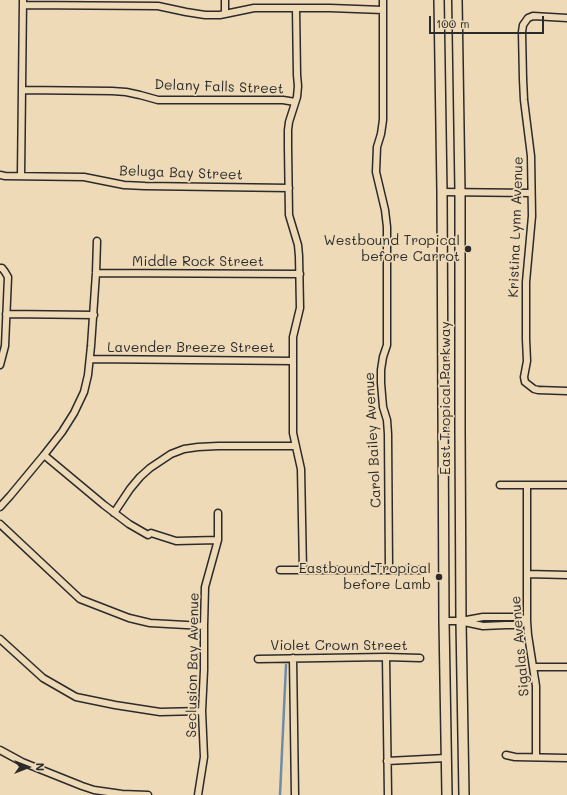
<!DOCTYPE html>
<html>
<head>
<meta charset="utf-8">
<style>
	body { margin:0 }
	#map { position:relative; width:567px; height:795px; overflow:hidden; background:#efdab8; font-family:Mali,sans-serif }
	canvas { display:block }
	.north { position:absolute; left:8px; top:747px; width:40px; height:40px; -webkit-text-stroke:3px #efdab8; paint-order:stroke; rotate:90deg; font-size:11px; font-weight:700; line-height:16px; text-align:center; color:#2b2b2b }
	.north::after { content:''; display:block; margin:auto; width:14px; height:18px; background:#2b2b2b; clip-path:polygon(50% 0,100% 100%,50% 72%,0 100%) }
	.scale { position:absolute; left:429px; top:16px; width:115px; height:18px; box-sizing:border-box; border:2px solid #2b2b2b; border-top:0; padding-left:5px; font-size:12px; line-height:14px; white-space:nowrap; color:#2b2b2b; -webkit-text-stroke:3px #efdab8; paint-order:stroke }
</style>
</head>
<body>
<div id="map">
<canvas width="567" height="795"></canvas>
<div class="north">N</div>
<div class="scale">100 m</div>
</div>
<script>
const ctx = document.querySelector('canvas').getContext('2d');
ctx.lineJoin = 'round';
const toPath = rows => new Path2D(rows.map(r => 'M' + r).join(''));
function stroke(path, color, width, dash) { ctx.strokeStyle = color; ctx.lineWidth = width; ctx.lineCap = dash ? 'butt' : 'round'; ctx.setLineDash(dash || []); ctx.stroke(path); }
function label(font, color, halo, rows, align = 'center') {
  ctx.font = font + ' Mali,sans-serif'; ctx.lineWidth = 3.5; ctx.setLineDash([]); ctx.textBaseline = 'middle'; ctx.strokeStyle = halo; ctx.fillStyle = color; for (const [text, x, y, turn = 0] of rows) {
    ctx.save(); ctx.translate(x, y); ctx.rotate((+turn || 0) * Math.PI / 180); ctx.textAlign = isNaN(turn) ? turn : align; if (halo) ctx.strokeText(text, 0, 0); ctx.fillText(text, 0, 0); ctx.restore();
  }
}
const stream = toPath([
	[280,795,286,665]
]);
const minor = toPath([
	[383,0,383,120,381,134,377,147,376,172,385,210,387,227,387,345,383,357,381,370,381,383,383,407,387,420,388,434,389,570],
	[23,5,158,6,186,12,205,15,220,15,254,8,330,8,383,10],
	[296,8,297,75,298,86,297,97,289,122,288,130,288,147,289,215,298,245,299,256,300,308,293,337,293,433,301,469,303,570],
	[225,14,225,0],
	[567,18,533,16,528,18,523,25,522,32,523,79,524,100,531,156,532,216,526,282,526,339,527,361,524,377,525,382,534,389,538,390,567,391],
	[22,90,112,91,126,92,140,95,158,100,283,100,295,102],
	[0,175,5,176,84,177,124,185,145,186,289,188],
	[21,176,23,0],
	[442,192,531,193],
	[0,268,2,268,5,272,8,277,5,346,0,365],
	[96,273,300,274],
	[6,314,94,315],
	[90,359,293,361],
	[44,455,104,505,129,524,148,535,151,533,176,541,218,540],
	[500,485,567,485],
	[527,485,527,621,528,635,536,686,536,757],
	[0,507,10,496,44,455,62,432,74,413,84,392,88,375,91,346,96,273,97,241],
	[114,513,130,489,140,477,150,468,171,454,184,449,198,447,218,446,296,446],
	[0,524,80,599,129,618,150,623,204,626],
	[280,570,421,570],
	[527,574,567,575],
	[444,621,461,621,483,617,520,617,527,621],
	[464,622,483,626,506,625,519,625,527,621],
	[0,639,43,678,76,697,115,705,160,712,202,711],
	[386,657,388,795],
	[293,658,295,795],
	[258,659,386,657,420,658],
	[534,667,567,667],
	[0,750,22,762,82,786,94,790,122,794,148,795],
	[506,755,515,757,567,758],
	[387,761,446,758],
	[198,795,204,757,202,711,204,670,204,626,205,587,218,540,218,513]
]);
const secondary = toPath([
	[439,0,442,192,444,621,447,795],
	[457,0,460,192,460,429,461,621,464,795]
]);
const markers = [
	[468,249,4,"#2b2b2b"],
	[439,577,4,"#2b2b2b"]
];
const streetNames = [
	["Delany Falls Street",219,87,2],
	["Beluga Bay Street",181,173,2],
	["Kristina Lynn Avenue",516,227,-88],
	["Middle Rock Street",198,262],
	["Lavender Breeze Street",191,348],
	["East Tropical Parkway",446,398,-90],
	["Carol Bailey Avenue",373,440,-93],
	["Violet Crown Street",339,646],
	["Sigalas Avenue",520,646,-95],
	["Seclusion Bay Avenue",193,665,-89]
];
const poiNames = [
	["Westbound Tropical",460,241],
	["before Carrot",460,257],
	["Eastbound Tropical",431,569],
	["before Lamb",431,585]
];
stroke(stream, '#6e8ca5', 2.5);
stroke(minor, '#2b2b2b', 9);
stroke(secondary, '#2b2b2b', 12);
stroke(minor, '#efdab8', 6);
stroke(secondary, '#efdab8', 9);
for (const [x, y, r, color] of markers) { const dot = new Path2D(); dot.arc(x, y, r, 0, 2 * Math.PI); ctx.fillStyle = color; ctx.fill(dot); stroke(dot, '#efdab8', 1.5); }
label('14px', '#2b2b2b', '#efdab8', streetNames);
label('14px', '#2b2b2b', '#efdab8', poiNames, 'right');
</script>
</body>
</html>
